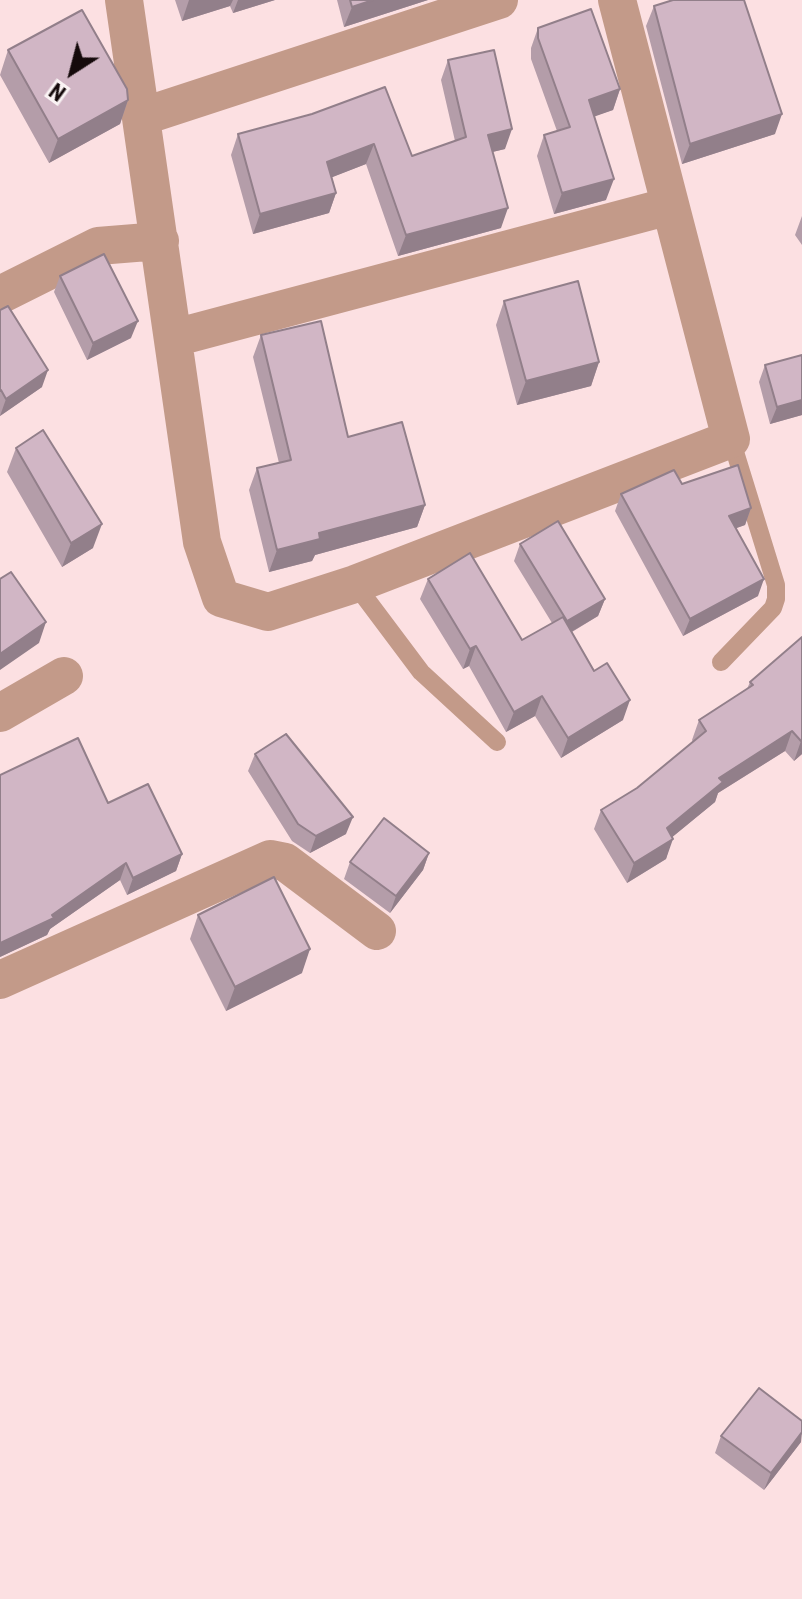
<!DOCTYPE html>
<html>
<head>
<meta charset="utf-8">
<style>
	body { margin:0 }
	#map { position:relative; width:802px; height:1599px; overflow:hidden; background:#fce0e2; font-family:"Roboto Condensed",sans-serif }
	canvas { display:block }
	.north { position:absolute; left:32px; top:32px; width:80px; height:80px; -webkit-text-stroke:6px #faf3f4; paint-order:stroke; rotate:216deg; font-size:22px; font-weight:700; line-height:32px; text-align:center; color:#150a0b }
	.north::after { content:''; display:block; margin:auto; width:28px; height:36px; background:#150a0b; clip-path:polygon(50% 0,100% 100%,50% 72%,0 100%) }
</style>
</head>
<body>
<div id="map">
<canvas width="802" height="1599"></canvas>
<div class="north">N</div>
</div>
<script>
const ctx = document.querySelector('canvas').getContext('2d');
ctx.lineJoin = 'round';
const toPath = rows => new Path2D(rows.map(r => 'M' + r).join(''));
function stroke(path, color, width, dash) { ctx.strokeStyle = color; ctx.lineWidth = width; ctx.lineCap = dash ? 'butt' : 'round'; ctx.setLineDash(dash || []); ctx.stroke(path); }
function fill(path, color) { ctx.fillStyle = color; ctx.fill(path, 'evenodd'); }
const lane = toPath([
	[355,584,421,672,497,742],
	[721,662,773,608,776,599,776,585,731,439]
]);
const street = toPath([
	[124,0,202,542,221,598,268,612,355,584,731,439,617,0],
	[141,117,499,0],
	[0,295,98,246,160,241],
	[174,338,670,206],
	[0,713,64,676],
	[0,980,270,859,285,862,377,931]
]);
const wall = toPath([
	[175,0,275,0,233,13,230,6,182,21],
	[337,0,428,0,344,27],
	[654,6,775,134,682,164,646,26],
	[538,28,620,89,613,110,594,116,606,200,554,214,537,156,544,135,557,131,531,59,531,48],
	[8,50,128,100,120,124,49,163,0,75],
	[448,60,505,149,492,152,501,228,398,256,366,164,332,177,336,193,329,213,253,234,231,155,238,134,312,114,412,156,455,141,441,80],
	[802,216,802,245,795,235],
	[60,276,131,338,87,360,54,292],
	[504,301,599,362,591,386,517,405,496,325],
	[0,310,42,387,0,416],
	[261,335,348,437,425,505,417,527,315,555,312,561,269,572,249,490,257,468,279,463,253,357],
	[802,355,802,415,770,424,759,382,765,365],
	[16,448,93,548,62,567,7,472],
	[682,484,751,508,745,525,736,528,758,596,683,636,615,511,621,494],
	[520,544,605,599,598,616,572,632,623,720,561,758,535,716,506,732,469,666,463,669,420,599,428,579,522,640,552,623,514,561],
	[802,637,802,754,794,761,785,751,718,793,715,802,672,837,666,859,627,883,594,829,601,810,637,788,693,742,692,740,699,720,747,689,750,682],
	[255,754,346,834,310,853,292,841,248,771],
	[0,775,108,803,182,854,176,871,127,895,120,880,50,929,47,935,0,957],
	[429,853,423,870,390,913,344,879,350,862],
	[198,915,302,973,226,1011,190,939],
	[721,1436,801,1442,764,1490,715,1453]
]);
const shadedWall = toPath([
	[189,0,233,0,230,6,182,21],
	[238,0,275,0,233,13],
	[373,0,428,0,344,27,352,7],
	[620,89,613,110,582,121,589,100],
	[128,100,120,124,49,163,58,139],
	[782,114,775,134,682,164,690,144],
	[512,129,505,149,480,155,488,135],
	[374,144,366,164,320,182,327,162],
	[614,179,606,200,554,214,562,193],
	[336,193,329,213,253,234,260,214],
	[508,208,501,228,398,256,406,235],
	[138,321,131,338,87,360,93,343],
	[599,362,591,386,517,405,526,381],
	[48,370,42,387,0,416,6,399],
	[802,400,802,415,770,424,777,407],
	[425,505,417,527,315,555,312,561,269,572,277,550,319,533],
	[751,508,745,525,723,533,729,516],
	[102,524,93,548,62,567,71,543],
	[764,579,758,596,683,636,690,619],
	[605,599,598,616,561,638,567,621],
	[46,622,39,643,0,670,0,654],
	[476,646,469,666,463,669,470,649],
	[542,696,535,716,506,732,514,712],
	[630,700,623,720,561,758,568,738],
	[792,731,785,751,718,793,715,802,659,848,667,828,719,778],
	[802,740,802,754,794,761,801,741],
	[353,817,346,834,310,853,316,836],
	[673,839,666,859,627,883,634,863],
	[429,853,423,870,390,913,396,896],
	[182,854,176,871,127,895,133,878],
	[126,863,120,880,50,929,47,935,0,957,0,943,52,915],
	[310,949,302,973,226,1011,235,987],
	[802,1432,801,1442,764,1490,771,1473]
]);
const building = toPath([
	[350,0,373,0,352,7,350,0],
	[673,0,744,0,782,114,690,144,654,6,673,0],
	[591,9,620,89,589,100,614,179,562,193,544,135,570,127,538,38,538,28,591,9],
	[82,10,127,89,128,100,58,139,8,50,82,10],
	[494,50,512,129,488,135,508,208,406,235,374,144,327,162,336,193,260,214,238,134,312,114,385,87,412,156,466,137,448,60,494,50],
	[104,254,138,321,93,343,60,276,104,254],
	[578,281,599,362,526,381,504,301,578,281],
	[8,306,48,370,6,399,1,390,0,391,0,310,8,306],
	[321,321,348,437,402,422,425,505,319,533,320,539,277,550,257,468,291,460,261,335,321,321],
	[802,355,802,400,777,407,765,365,802,355],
	[43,430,102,524,71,543,16,448,43,430],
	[738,465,751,508,729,516,764,579,690,619,621,494,674,470,682,484,738,465],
	[558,521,605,599,567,621,520,544,558,521],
	[470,553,522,640,563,617,594,671,607,663,630,700,568,738,542,696,514,712,476,646,470,649,428,579,470,553],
	[11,572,46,622,0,654,0,579,11,572],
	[802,637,802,740,801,741,792,731,719,778,723,782,667,828,673,839,634,863,601,810,637,788,706,731,699,720,753,685,750,682,802,637],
	[286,734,353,817,316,836,298,824,255,754,286,734],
	[78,738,108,803,148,784,182,854,133,878,126,863,52,915,54,918,0,943,0,775,78,738],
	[384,818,429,853,396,896,350,862,384,818],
	[274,877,310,949,235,987,198,915,274,877],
	[759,1388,802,1421,802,1432,771,1473,721,1436,759,1388]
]);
stroke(lane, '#c39a89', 18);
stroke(street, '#c39a89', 38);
fill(wall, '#b49da9');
fill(shadedWall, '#927f8a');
fill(building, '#d1b6c5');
stroke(building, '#927f8a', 2);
</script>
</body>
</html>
